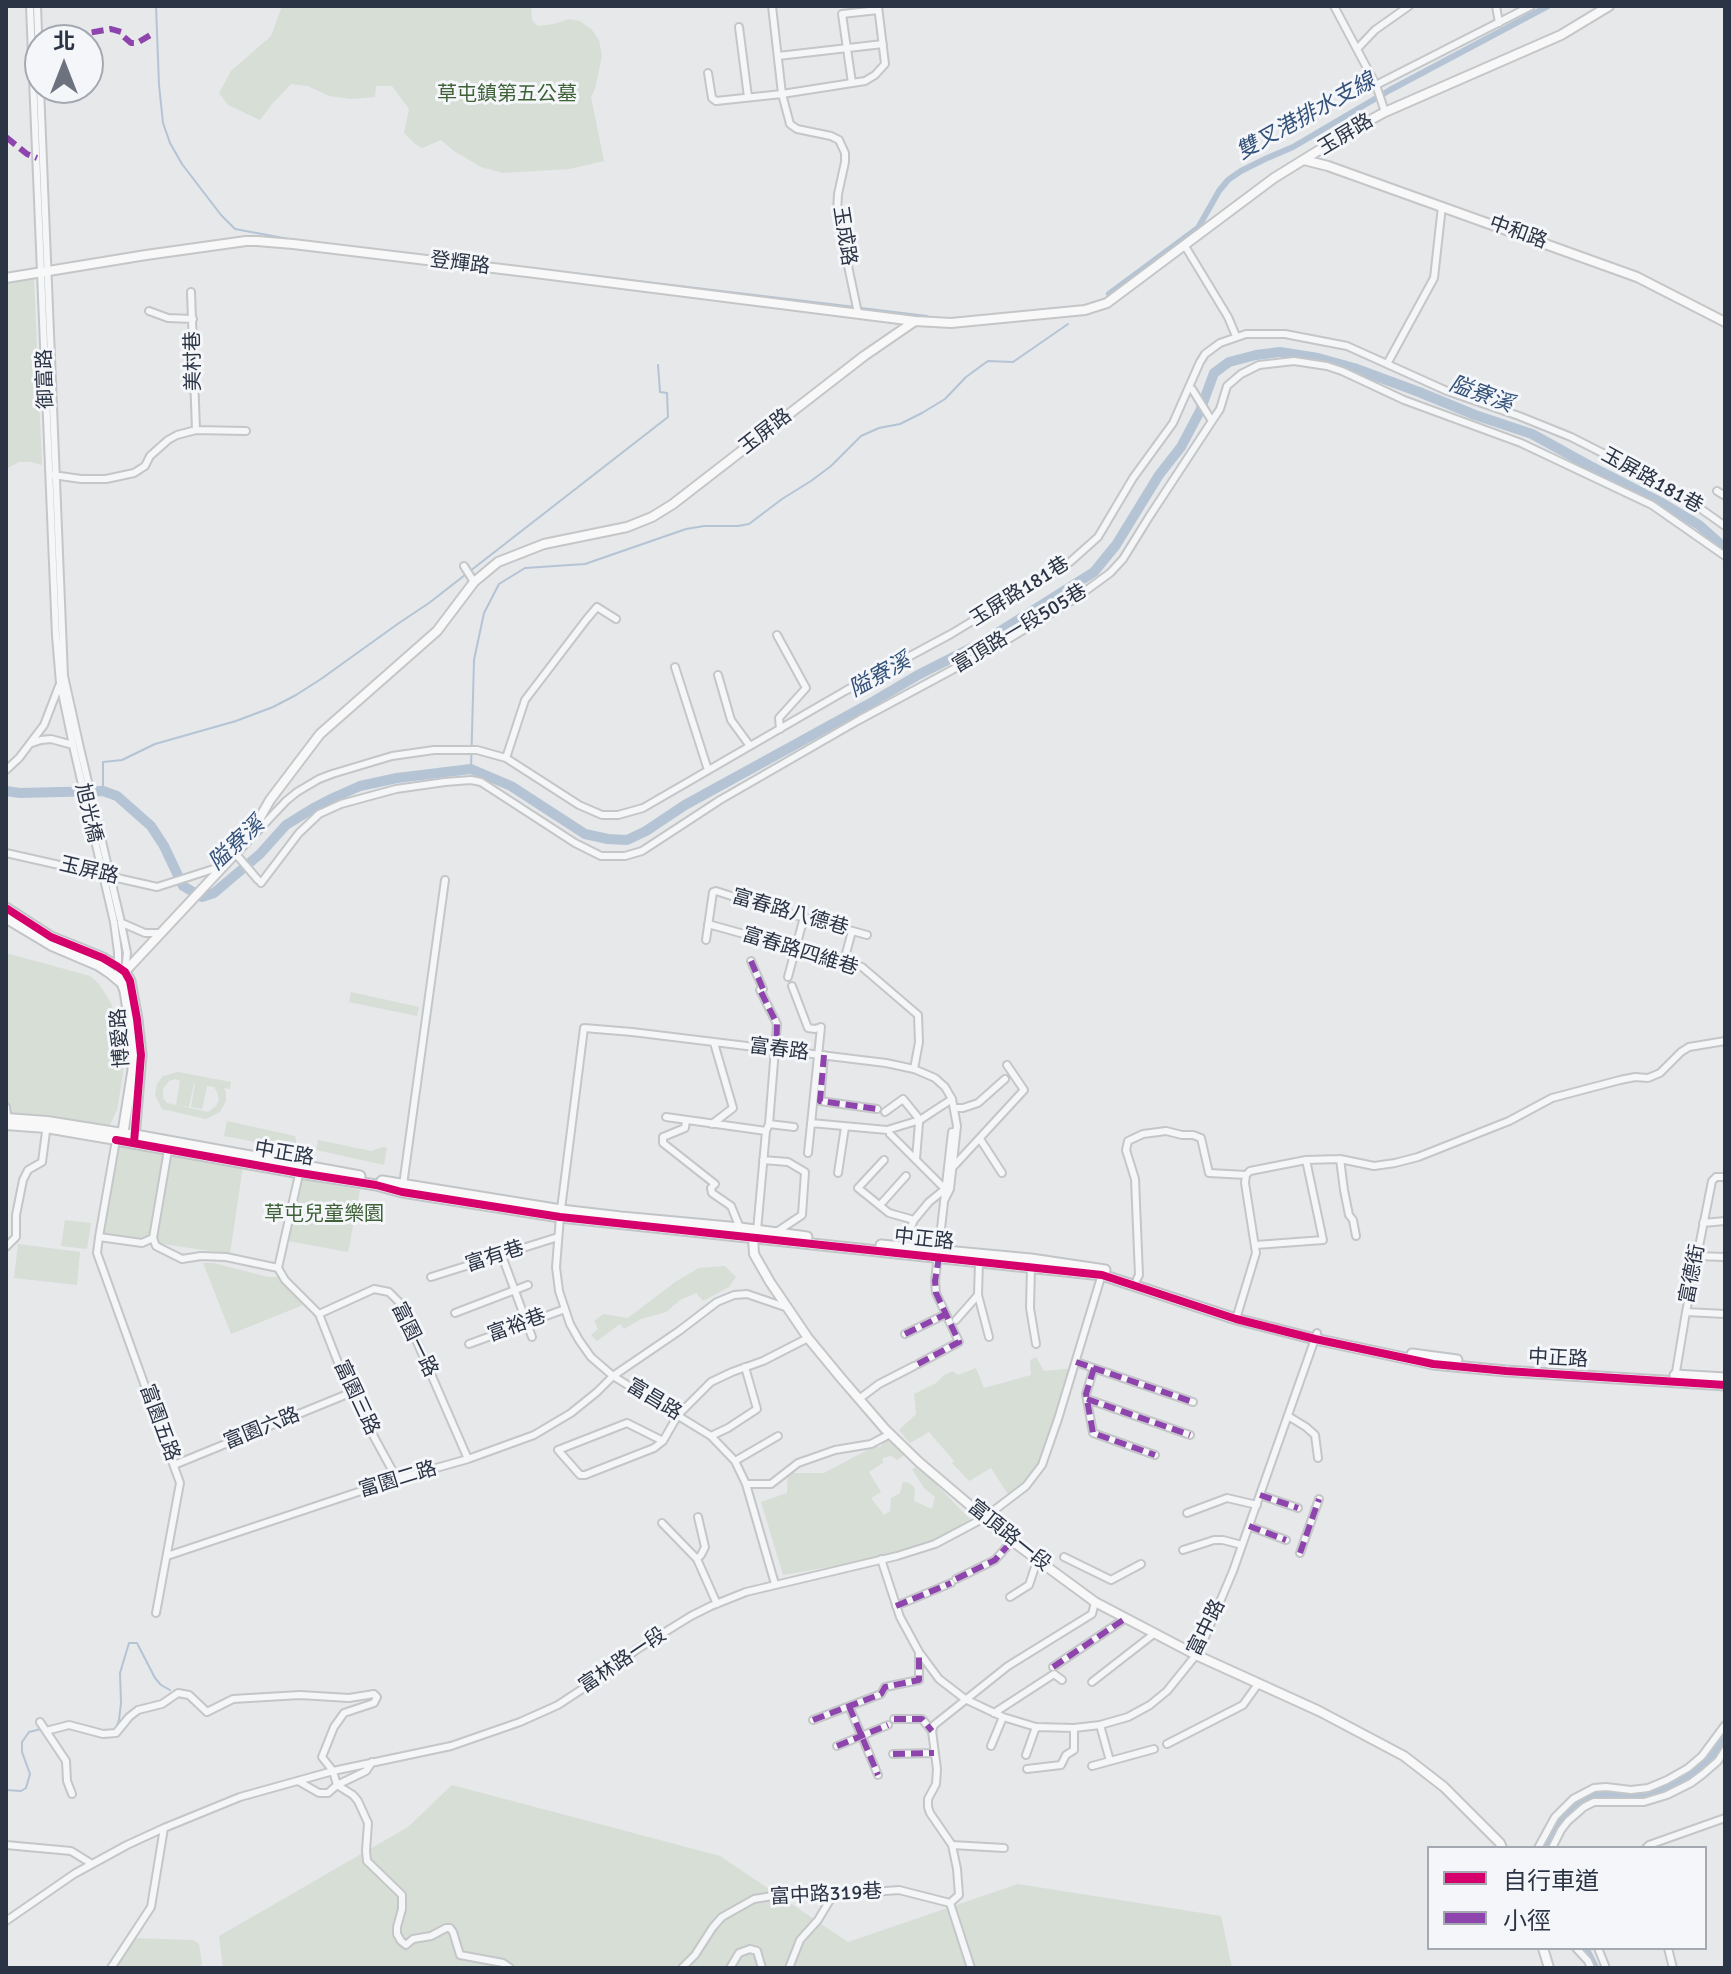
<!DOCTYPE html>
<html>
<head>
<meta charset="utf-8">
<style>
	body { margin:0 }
	#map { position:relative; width:1731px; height:1974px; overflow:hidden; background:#e6e8ea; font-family:Signika,"Noto Sans TC",sans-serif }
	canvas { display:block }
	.frame { position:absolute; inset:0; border:8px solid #2b3445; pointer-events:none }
	.legend { position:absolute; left:1427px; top:1846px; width:280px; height:104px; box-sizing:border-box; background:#f4f6f9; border:2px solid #a4a8b1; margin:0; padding:10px 14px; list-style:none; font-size:24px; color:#2b3445 }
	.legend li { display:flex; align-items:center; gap:16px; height:40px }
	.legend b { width:40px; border:2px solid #a4a8b1 }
	.north { position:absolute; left:24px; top:24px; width:80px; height:80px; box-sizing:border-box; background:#f4f6f9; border:2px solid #a4a8b1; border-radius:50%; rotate:0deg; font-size:22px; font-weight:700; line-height:32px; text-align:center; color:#2b3445 }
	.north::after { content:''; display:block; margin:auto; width:28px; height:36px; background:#6c737f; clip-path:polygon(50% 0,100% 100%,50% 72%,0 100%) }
</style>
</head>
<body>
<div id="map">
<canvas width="1731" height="1974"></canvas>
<div class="frame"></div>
<ul class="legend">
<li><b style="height:10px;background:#d6006c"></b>自行車道</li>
<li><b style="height:10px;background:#8e44ad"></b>小徑</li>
</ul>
<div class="north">北</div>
</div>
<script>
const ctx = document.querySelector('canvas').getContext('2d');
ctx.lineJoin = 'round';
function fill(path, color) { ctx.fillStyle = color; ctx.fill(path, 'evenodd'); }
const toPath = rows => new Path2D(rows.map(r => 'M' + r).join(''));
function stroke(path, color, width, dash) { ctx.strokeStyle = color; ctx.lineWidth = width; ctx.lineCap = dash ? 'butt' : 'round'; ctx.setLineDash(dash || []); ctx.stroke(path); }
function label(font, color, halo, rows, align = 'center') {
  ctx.font = font + ' Signika,"Noto Sans TC",sans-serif'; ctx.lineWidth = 6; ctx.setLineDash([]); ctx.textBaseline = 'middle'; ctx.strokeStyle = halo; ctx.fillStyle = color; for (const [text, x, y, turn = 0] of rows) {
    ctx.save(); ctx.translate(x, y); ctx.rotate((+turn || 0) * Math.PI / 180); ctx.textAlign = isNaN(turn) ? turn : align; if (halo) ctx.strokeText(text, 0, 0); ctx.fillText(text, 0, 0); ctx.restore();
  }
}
const green = toPath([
	[282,6,531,6,532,20,538,26,554,24,569,19,580,21,592,30,599,40,602,56,600,65,595,89,591,97,604,161,569,169,503,173,481,167,454,151,441,140,422,148,415,144,404,133,409,109,392,86,376,86,375,97,351,99,329,96,308,86,291,84,272,104,260,120,228,105,219,93,231,71,271,36],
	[34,279,42,465,31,462,19,462,6,469,6,284],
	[6,953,90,976,99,984,111,1003,123,1044,123,1075,117,1110,110,1125,56,1117,6,1114],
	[351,992,419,1007,417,1016,349,1002],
	[178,1072,231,1082,230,1089,224,1088,226,1093,226,1101,220,1112,206,1119,162,1109,155,1095,157,1084,163,1076],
	[175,1079,180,1081,176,1105,189,1107,194,1083,195,1084,191,1107,202,1109,207,1086,214,1087,217,1092,219,1100,216,1106,208,1112,167,1103,163,1098,163,1089,169,1081],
	[227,1121,295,1136,298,1150,224,1136],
	[318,1140,371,1151,383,1147,387,1148,384,1165,316,1150],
	[119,1145,243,1166,230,1254,103,1235],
	[300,1178,360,1190,348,1252,288,1241],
	[65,1220,91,1223,87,1249,61,1246],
	[18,1244,80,1252,77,1285,14,1278],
	[203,1263,214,1263,268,1277,279,1277,303,1305,231,1334],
	[725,1266,736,1277,729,1287,703,1301,696,1293,680,1300,666,1312,641,1319,624,1329,620,1324,597,1341,591,1335,598,1329,594,1321,603,1314,628,1318,675,1282,699,1268],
	[1036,1357,1044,1371,1075,1368,1044,1461,1011,1499,991,1468,969,1481,952,1463,954,1461,929,1432,910,1443,899,1430,916,1414,914,1394,936,1383,944,1375,953,1371,958,1375,976,1368,984,1388,1031,1375,1030,1360],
	[890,1436,906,1454,897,1460,891,1456,883,1458,883,1463,869,1472,881,1492,871,1498,884,1515,890,1511,891,1498,900,1493,903,1482,909,1483,915,1488,914,1501,932,1509,935,1497,924,1488,912,1469,918,1466,970,1519,923,1547,887,1557,783,1575,761,1502,787,1493,788,1469,794,1473,824,1473,875,1446,880,1447],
	[452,1785,720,1856,848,1942,1018,1884,1221,1916,1232,1968,223,1968,219,1936,408,1827],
	[133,1938,193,1940,199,1944,202,1964,201,1968,115,1968]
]);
const stream = toPath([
	[156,6,159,85,163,123,170,143,182,164,221,215,235,229,294,240,855,307],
	[861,308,927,316],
	[471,769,474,660,484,613,499,584,525,568,585,564,686,529,704,526,738,526,749,524,782,499,811,481,831,466,861,436,879,428,900,424,922,413,945,399,966,377,981,366,988,361,1013,362,1068,324],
	[103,791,103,762,122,760,155,744,236,721,273,707,296,695,321,679,399,623,429,603,668,417,667,393,660,392,658,365],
	[116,1728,119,1720,121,1703,120,1673,129,1643,137,1643,155,1678,161,1685,170,1690],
	[6,1790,21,1791,26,1788,30,1774,22,1752,22,1742,29,1732,41,1729]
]);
const canal = toPath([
	[1109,294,1198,228,1219,191,1228,180,1241,171,1265,159,1293,147,1390,90,1548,6]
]);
const river = toPath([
	[6,791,20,793,103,791,117,796,151,826,164,846,183,886,202,897,214,893,260,854,286,825,312,809,333,798,360,786,397,778,471,769,511,786,585,834,608,839,627,840,646,831,685,805,869,704,918,675,983,642,1094,572,1116,545,1159,475,1181,447,1200,411,1214,373,1229,362,1256,355,1280,352,1318,358,1354,368,1419,392,1475,415,1532,434,1590,466,1662,503,1699,525,1725,548],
	[1544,1848,1549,1837,1566,1814,1586,1799,1595,1795,1628,1796,1650,1793,1668,1786,1687,1776,1709,1759,1725,1738],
	[1584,1948,1594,1968]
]);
const street = toPath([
	[30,6,56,636,60,683,74,750],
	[37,6,40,85],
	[772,6,782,94,790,124,797,129,831,136,839,140,845,153,845,162,838,194,837,214,858,313],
	[1334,6,1376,85],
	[1496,6,1499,23],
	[739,27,748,97],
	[1357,49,1375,30,1409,6],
	[778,56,883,44],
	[708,73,712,98,716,101,782,94,865,81,875,75,885,64,878,6],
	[852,83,842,14,878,10],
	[40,88,64,676,80,748],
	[1385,112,1376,85,1531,6],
	[1185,246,1228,317,1236,336],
	[191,292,196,430],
	[149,311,168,318,193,319],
	[1387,364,1434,278,1442,206],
	[1190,388,1192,389,1212,421],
	[53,475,81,479,106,479,134,473,145,466,150,456,168,440,177,435,196,430,246,431],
	[1717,491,1725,496],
	[464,566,474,582],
	[777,635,806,688,779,718,780,729],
	[675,667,708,770],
	[718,675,731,720,750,746],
	[32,743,41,740,51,739,73,745],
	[506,758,525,700,586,620,597,607,616,619],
	[6,770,19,758,44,725,59,686],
	[252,837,286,801,297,792,319,779,332,774,392,756,434,750,477,750,506,758,579,805,602,815,618,815,643,808,845,691,951,634,1070,562,1098,537,1133,478,1173,423,1200,362,1205,354,1220,343,1246,334,1285,334,1347,346,1447,391,1519,416,1571,437,1638,471,1687,499,1725,526],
	[6,853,157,887,223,866],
	[235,853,258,880],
	[261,883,299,833,319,814,341,804,396,789,445,782,471,780,481,782,575,843,601,856,625,856,642,851,720,800,859,720,1002,643,1073,600,1110,573,1123,559,1149,517,1212,421,1220,409,1227,386,1241,374,1259,365,1294,361,1327,366,1342,371,1404,400,1521,443,1652,505,1725,556],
	[120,918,127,953,125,972],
	[114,922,118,952,118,970],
	[122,923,145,933,160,933],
	[708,924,862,967,918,1015,919,1042,914,1069],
	[706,940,713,892,716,891,762,906,867,935],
	[751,961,763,989,760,990,777,1024,769,1124,766,1131,757,1231],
	[844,961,852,931],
	[788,977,804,917],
	[792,986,808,1028,815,1029,821,1027,808,1153],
	[824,1055,820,1101,877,1109],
	[6,1107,8,1121],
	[954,1108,963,1108,978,1103,1005,1079],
	[885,1112,903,1099,920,1120],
	[666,1117,766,1131],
	[686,1120,685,1128,663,1137,663,1143,715,1184,711,1188,712,1193,731,1206,740,1228],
	[811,1123,887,1130,920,1120,952,1099],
	[712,1124,733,1108,714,1043],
	[769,1124,794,1127],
	[890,1134,945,1189,929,1202,914,1220,902,1247],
	[980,1139,1002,1173],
	[116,1140,99,1237,142,1243,153,1238,168,1150],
	[916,1159,919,1123],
	[1340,1159,1344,1190,1349,1215,1353,1220,1356,1236],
	[763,1160,788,1162,805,1172,802,1215,775,1233],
	[884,1160,858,1188,889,1213,914,1220],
	[953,1167,1024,1090,1007,1065],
	[838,1173,845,1127],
	[403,1185,445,880],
	[880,1205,906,1176],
	[1703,1223,1725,1221],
	[99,1237,97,1253,180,1483,156,1613],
	[153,1238,156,1246,182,1259,201,1256,226,1257,278,1268,285,1280,319,1314,350,1393,397,1479],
	[1256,1245,1323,1240,1306,1160],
	[6,1247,16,1237,16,1215,23,1180,28,1170,42,1162,47,1124],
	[502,1256,532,1337],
	[1697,1256,1725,1257],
	[979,1261,978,1295,989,1337],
	[1031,1267,1030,1308,1036,1344],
	[278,1268,300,1170],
	[431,1277,558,1237],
	[1137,1279,1139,1275,1135,1179,1126,1150,1128,1141,1143,1134,1166,1131,1182,1135,1193,1135,1201,1138,1209,1173,1246,1175],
	[1686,1312,1725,1314],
	[455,1313,528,1285],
	[319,1314,374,1289,389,1292,400,1303,468,1459],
	[1236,1319,1256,1253,1245,1183,1246,1175,1250,1171,1306,1160,1340,1159,1374,1166,1395,1163,1418,1157,1509,1121,1552,1098,1620,1080,1635,1077,1648,1078,1660,1073,1681,1052,1689,1047,1725,1041],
	[956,1320,978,1295],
	[905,1334,946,1314],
	[469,1344,565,1309],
	[1076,1362,1193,1402],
	[918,1364,959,1342,936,1293,935,1281,952,1132],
	[1094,1368,1086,1394,1093,1433,1155,1455],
	[1675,1378,1686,1312,1712,1181,1716,1177,1725,1177],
	[859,1399,879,1384,914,1366],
	[1087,1399,1190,1435],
	[1288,1416,1306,1427,1315,1435,1318,1458],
	[711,1436,728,1428,757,1409,745,1367],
	[663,1441,627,1423,558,1450,580,1475,585,1475,654,1448,663,1441,678,1415,711,1382,732,1372,763,1361,808,1338],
	[735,1461,778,1436],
	[174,1465,350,1393],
	[746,1484,771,1484,798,1463,835,1450,871,1444,890,1434],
	[1260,1495,1298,1508],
	[1187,1513,1227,1498,1257,1505],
	[662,1523,697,1559,717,1604],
	[1249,1526,1286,1540],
	[1183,1550,1214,1540,1223,1540,1242,1545],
	[1300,1553,1319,1499],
	[167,1556,397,1479,468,1459,534,1435,571,1413,597,1392,613,1376,679,1331,717,1302,734,1295,747,1294,788,1308],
	[1064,1557,1111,1580,1141,1564],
	[697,1559,701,1555,705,1547,698,1517],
	[881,1559,900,1617,919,1652,939,1679,965,1699,1003,1717,1036,1727,1074,1728,1100,1725,1128,1717,1150,1705,1167,1691,1196,1655,1205,1637,1233,1571,1317,1333],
	[956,1579,995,1560,1012,1541],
	[775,1584,746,1484,735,1461,711,1436,613,1376,591,1357,579,1340,570,1324,559,1291,556,1267,560,1217,584,1028,632,1032,886,1063,914,1069,935,1078,945,1087,952,1099,957,1126,950,1189,944,1201],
	[1010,1597,1029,1585,1037,1561],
	[896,1606,951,1583],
	[1053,1667,1126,1618],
	[1092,1682,1155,1633],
	[849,1706,878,1775],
	[994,1713,1054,1674,1062,1680],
	[894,1719,922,1719,932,1731],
	[813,1720,881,1694,885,1687,919,1680,919,1652],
	[40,1722,66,1761,67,1781,72,1794],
	[1100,1725,1110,1761],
	[46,1731,69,1725,103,1734,116,1733,129,1717,138,1710,162,1704,178,1693,189,1695,207,1712,233,1699,300,1695,349,1698,374,1694,377,1697,374,1703,344,1713,334,1727,322,1757,333,1771,337,1785,353,1795,358,1801,368,1823,366,1851,367,1861,402,1895,402,1909,397,1927,397,1934,401,1941,406,1945,413,1939,431,1936,446,1928,450,1928,453,1932,460,1955,503,1963,510,1968],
	[1167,1744,1243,1705,1258,1684],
	[837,1746,888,1725],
	[991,1746,1003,1717],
	[893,1754,934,1753],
	[1026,1755,1036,1727],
	[1092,1766,1154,1749],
	[1027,1769,1061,1765,1066,1755,1074,1750,1074,1728],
	[298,1781,319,1793,328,1793,337,1785,366,1771,372,1762],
	[6,1845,71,1851,92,1864],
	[952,1845,1004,1848],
	[1538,1848,1555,1817,1573,1799,1594,1788,1606,1787,1631,1790,1648,1788,1667,1780,1688,1768,1702,1756,1725,1725],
	[1552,1848,1561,1830,1568,1821,1584,1807,1594,1802,1644,1802,1667,1795,1691,1783,1703,1774,1718,1761,1725,1750],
	[1646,1848,1649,1845,1725,1818],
	[950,1903,959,1895,957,1869,952,1845,930,1813,928,1807,928,1799,936,1784,937,1769,932,1731,934,1725,1008,1666,1092,1614,1095,1602],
	[950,1903,971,1968],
	[6,1921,74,1874,127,1845,164,1828,240,1797,333,1771,451,1746,520,1722,558,1705,608,1672,636,1650,691,1616,711,1606,746,1592,897,1556,935,1544,984,1518,1026,1486,1042,1465,1058,1419,1102,1274],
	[1576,1948,1588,1961,1591,1968],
	[1598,1948,1606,1968],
	[1668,1948,1673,1968],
	[111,1968,151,1907,164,1828],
	[682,1968,695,1955,713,1927,722,1917,754,1899,791,1893,833,1895,899,1890,950,1903],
	[730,1968,739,1953,750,1949,757,1951,762,1968],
	[789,1968,800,1940,818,1920,833,1895]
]);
const secondary = toPath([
	[1304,160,1328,166,1637,277,1725,322],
	[6,278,146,255,246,241,257,241,293,244,535,273,915,321],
	[118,979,246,842,270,800,320,734,437,631,474,582,498,562,544,544,627,527,652,517,673,504,864,356,915,321,951,323,1085,310,1107,303,1274,178,1350,131,1385,112,1561,35,1609,6],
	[6,1118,47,1121,135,1135],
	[6,1125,46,1128,116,1140],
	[753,1237,754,1254,770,1282,808,1338,841,1378,885,1429,919,1462,1012,1541,1095,1602,1196,1655,1319,1711,1404,1756,1444,1787,1500,1843,1502,1848],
	[1543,1948,1549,1968]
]);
const primary = toPath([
	[6,908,51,937,103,958,118,967,125,972,130,981,137,1019,141,1055,134,1138],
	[6,918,51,945,98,965,110,973,122,983,125,991,133,1042,133,1070,123,1132,116,1140],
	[135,1135,360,1176],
	[116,1140,300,1173,376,1185,402,1192,560,1217,1102,1275,1236,1319,1315,1339,1433,1364,1506,1371,1725,1385],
	[382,1181,561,1210,621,1217,740,1228,807,1237],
	[881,1245,1031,1259,1105,1270],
	[1412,1354,1457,1360],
	[1675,1375,1725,1378]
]);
const streetBridge = toPath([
	[80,748,120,918],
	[74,750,114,922]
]);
const quiet = toPath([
	[38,38,82,34,111,29,121,32,124,37,131,43,137,43,154,33],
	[6,137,27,154,37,158],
	[751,961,763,989,760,990,777,1024,776,1050],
	[824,1055,820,1101,877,1109],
	[905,1334,946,1314],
	[1076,1362,1193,1402],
	[918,1364,959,1342,936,1293,935,1281,939,1257],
	[1094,1368,1086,1394,1093,1433,1155,1455],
	[1087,1399,1190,1435],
	[1260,1495,1298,1508],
	[1249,1526,1286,1540],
	[1300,1553,1319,1499],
	[956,1579,995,1560,1012,1541],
	[896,1606,951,1583],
	[1053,1667,1126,1618],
	[849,1706,878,1775],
	[894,1719,922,1719,932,1731],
	[813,1720,881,1694,885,1687,919,1680,919,1652],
	[837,1746,888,1725],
	[893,1754,934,1753]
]);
const cycleway = toPath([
	[6,908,51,937,103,958,118,967,125,972,130,981,137,1019,141,1055,134,1143],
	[116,1140,300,1173,376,1185,402,1192,560,1217,1102,1275,1236,1319,1315,1339,1433,1364,1506,1371,1725,1385]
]);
const parkNames = [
	["草屯鎮第五公墓",507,95],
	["草屯兒童樂園",324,1215]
];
const streetNames = [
	["玉屏路",1346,135,-31],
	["中和路",1518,233,20],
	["玉成路",844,236,81],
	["登輝路",460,264,7],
	["美村巷",194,361,-91],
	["御富路",46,379,-92],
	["玉屏路",766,432,-38],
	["玉屏路181巷",1652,481,29],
	["玉屏路181巷",1020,592,-32],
	["富頂路一段505巷",1020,629,-31],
	["旭光橋",88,813,77],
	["玉屏路",89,871,13],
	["富春路八德巷",790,913,16],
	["富春路四維巷",800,952,17],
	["博愛路",121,1038,-94],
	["富春路",779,1050,7],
	["中正路",284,1154,10],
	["中正路",924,1240,6],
	["富有巷",495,1257,-18],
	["富德街",1693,1274,-79],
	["富裕巷",517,1326,-20],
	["富園一路",414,1340,64],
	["中正路",1558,1359,3],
	["富園三路",356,1398,65],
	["富昌路",654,1400,31],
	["富園五路",159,1423,70],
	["富園六路",262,1429,-22],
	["富園二路",398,1480,-17],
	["富頂路一段",1009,1536,39],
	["富中路",1207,1628,-64],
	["富林路一段",623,1661,-34],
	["富中路319巷",826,1895,-3]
];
const waterNames = [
	["雙叉港排水支線",1306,117,-29],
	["隘寮溪",1481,395,20],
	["隘寮溪",880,676,-29],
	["隘寮溪",237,844,-43]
];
fill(green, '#d6ded6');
stroke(stream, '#b4c4d5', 2);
stroke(canal, '#b4c4d5', 6);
stroke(river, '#b4c4d5', 10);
stroke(street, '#c4c6c8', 10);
stroke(secondary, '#c4c6c8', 12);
stroke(primary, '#c2c5c8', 13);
stroke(street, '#f5f6f7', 6);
stroke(secondary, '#f8f8f8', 8);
stroke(primary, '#f8f8f8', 9);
stroke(streetBridge, '#c4c6c8', 10, []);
stroke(streetBridge, '#f5f6f7', 6);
stroke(quiet, '#8e44ad', 6, [12, 6]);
stroke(cycleway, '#d6006c', 8);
label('20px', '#3f6138', '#f4f6f9', parkNames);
label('20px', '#2b3445', '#f4f6f9', streetNames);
label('italic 22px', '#34527a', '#f4f6f9', waterNames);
</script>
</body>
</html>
